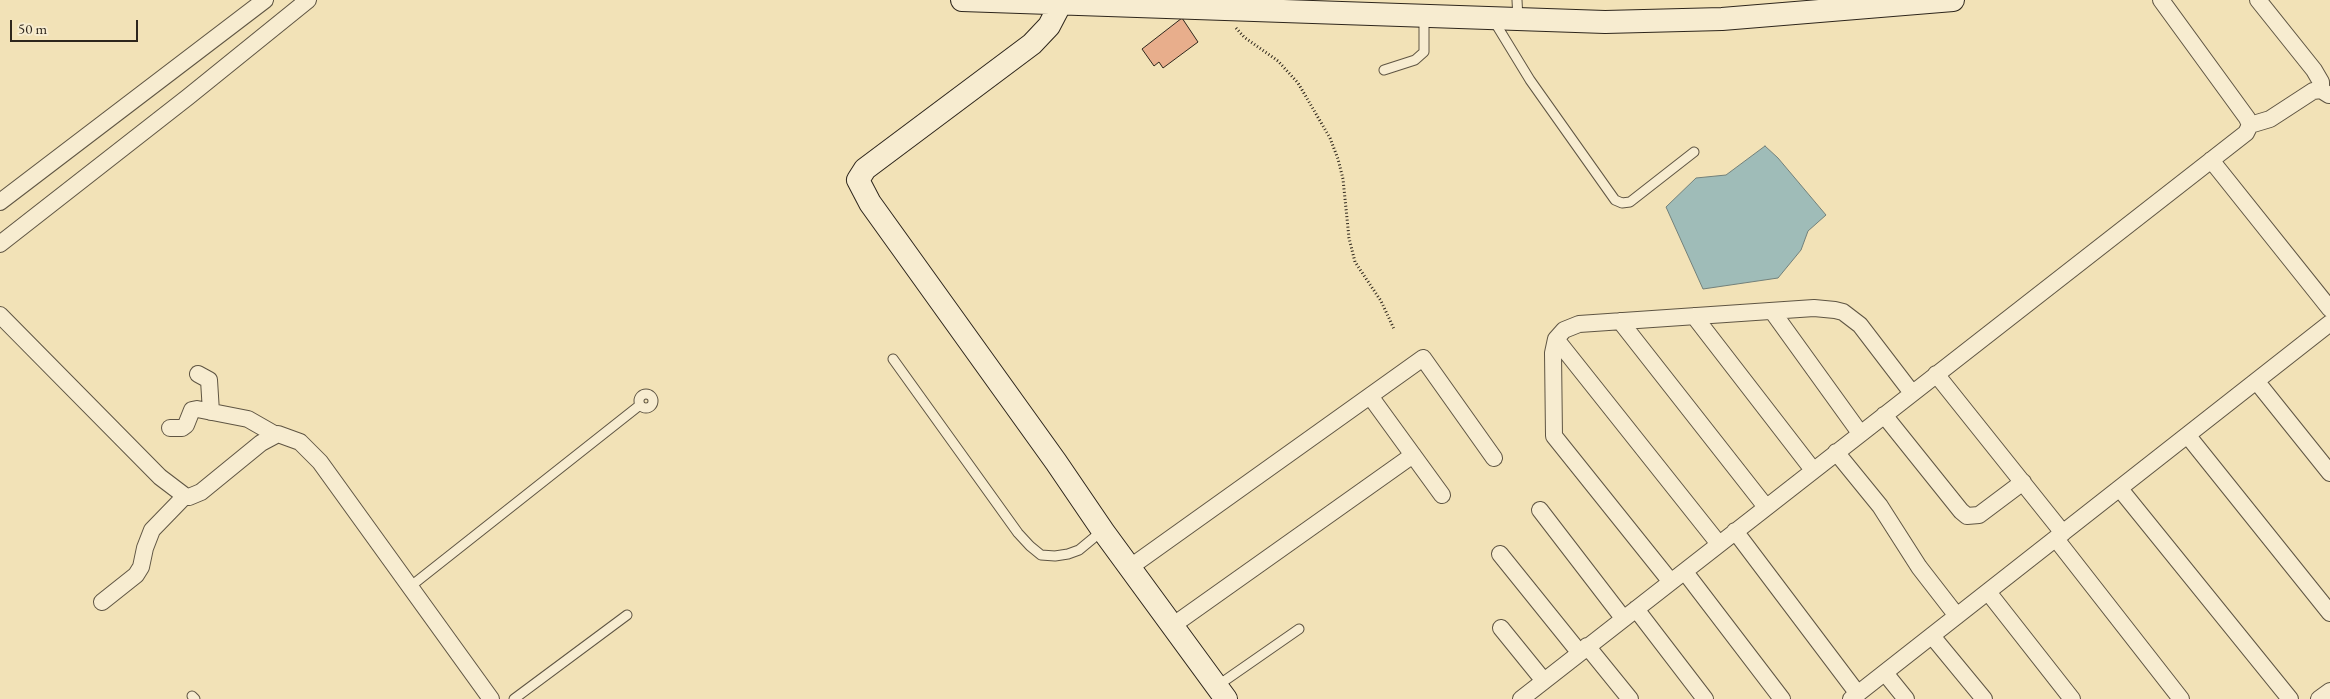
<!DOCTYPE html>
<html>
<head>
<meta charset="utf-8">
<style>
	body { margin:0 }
	#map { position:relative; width:2330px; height:699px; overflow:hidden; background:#f2e2b7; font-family:"EB Garamond",serif }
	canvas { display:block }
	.scale { position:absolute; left:10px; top:20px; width:128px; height:22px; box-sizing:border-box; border:2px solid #2e261c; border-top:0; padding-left:6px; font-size:15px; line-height:18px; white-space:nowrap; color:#2e261c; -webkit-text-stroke:4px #f7ecd0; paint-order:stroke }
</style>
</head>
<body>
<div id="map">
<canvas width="2330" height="699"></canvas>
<div class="scale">50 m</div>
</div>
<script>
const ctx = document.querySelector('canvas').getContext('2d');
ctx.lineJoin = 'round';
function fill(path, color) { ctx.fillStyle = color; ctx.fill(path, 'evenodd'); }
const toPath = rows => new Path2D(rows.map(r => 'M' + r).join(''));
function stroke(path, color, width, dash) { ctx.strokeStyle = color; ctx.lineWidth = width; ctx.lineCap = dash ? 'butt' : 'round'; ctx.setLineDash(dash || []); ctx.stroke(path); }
const water = toPath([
	[1765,146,1778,158,1826,215,1808,231,1801,250,1778,278,1703,289,1666,207,1696,178,1726,175,1765,146]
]);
const building = toPath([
	[1182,18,1198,42,1163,68,1159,62,1154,66,1142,49,1182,18]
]);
const path = toPath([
	[1236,28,1244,37,1278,61,1298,83,1330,138,1338,159,1343,179,1349,238,1355,262,1381,301,1394,329]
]);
const lane = toPath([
	[1517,0,1518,19],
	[1494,21,1530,80,1615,200,1622,203,1630,202,1694,152],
	[1384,70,1415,60,1424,52,1424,15],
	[893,359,1018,533,1030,546,1041,555,1055,556,1068,554,1079,550,1102,531],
	'639 401a7 7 0 1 1 14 0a7 7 0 1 1-14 0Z',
	[411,586,640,405],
	[1217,686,1299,629],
	[192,696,195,699],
	[514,699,627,615]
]);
const street = toPath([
	[2258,0,2314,70,2321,82,2321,90],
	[2250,125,2270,119,2313,91,2321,90,2329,95],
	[2211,160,2330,309],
	[0,202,265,0],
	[0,244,188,97,308,0],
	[1772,311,1860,433],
	[0,315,160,477,185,496,189,497,201,492,261,443,276,435,278,434,300,442,320,462,491,699],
	[1694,316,1813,470],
	[1620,321,1766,507],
	[1556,339,1719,544],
	[198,374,209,380,211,412],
	[1936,374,2063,533],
	[2257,382,2330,473],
	[1370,396,1442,495],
	[1884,415,1961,511,1967,516,1979,515,2023,482],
	[170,428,182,428,186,425,192,410,197,409,248,419,276,435],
	[2188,436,2330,613],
	[1836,452,1880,506,1919,567,1957,616],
	[2120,489,2290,699],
	[1540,510,1623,618],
	[1735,531,1858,694],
	[2056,539,2181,699],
	[1500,554,1579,652],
	[1129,568,1423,358,1494,458],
	[1685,572,1782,699],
	[1671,582,1554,436,1553,353,1556,339,1564,330,1579,324,1814,308,1835,310,1843,312,1860,325,1912,393],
	[1988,592,2072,699],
	[102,602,136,575,141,567,145,548,152,530,185,496],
	[1636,609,1705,699],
	[1172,626,1413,455],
	[1501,628,1544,681],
	[1932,636,1984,699],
	[1587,646,1630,699],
	[1885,673,1906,699],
	[1521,699,2246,133,2250,125,2247,118,2161,0],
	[1851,699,2330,323],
	[2319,699,2330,691]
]);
const secondary = toPath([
	[962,0,1605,22,1722,19,1953,0],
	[1061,3,1049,26,1032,44,865,169,858,180,870,203,1056,462,1103,531,1226,699]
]);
fill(water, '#9fbcb8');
stroke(water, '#72807a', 1);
fill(building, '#e8ae8c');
stroke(building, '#2e261c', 1);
stroke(lane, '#5f5543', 11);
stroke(street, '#5f5543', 18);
stroke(secondary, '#2e261c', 24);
stroke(path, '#2e261c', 3, [1, 2.5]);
stroke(lane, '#f7ecd0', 9);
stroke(street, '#f7ecd0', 16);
stroke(secondary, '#f7ecd0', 22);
</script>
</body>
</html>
